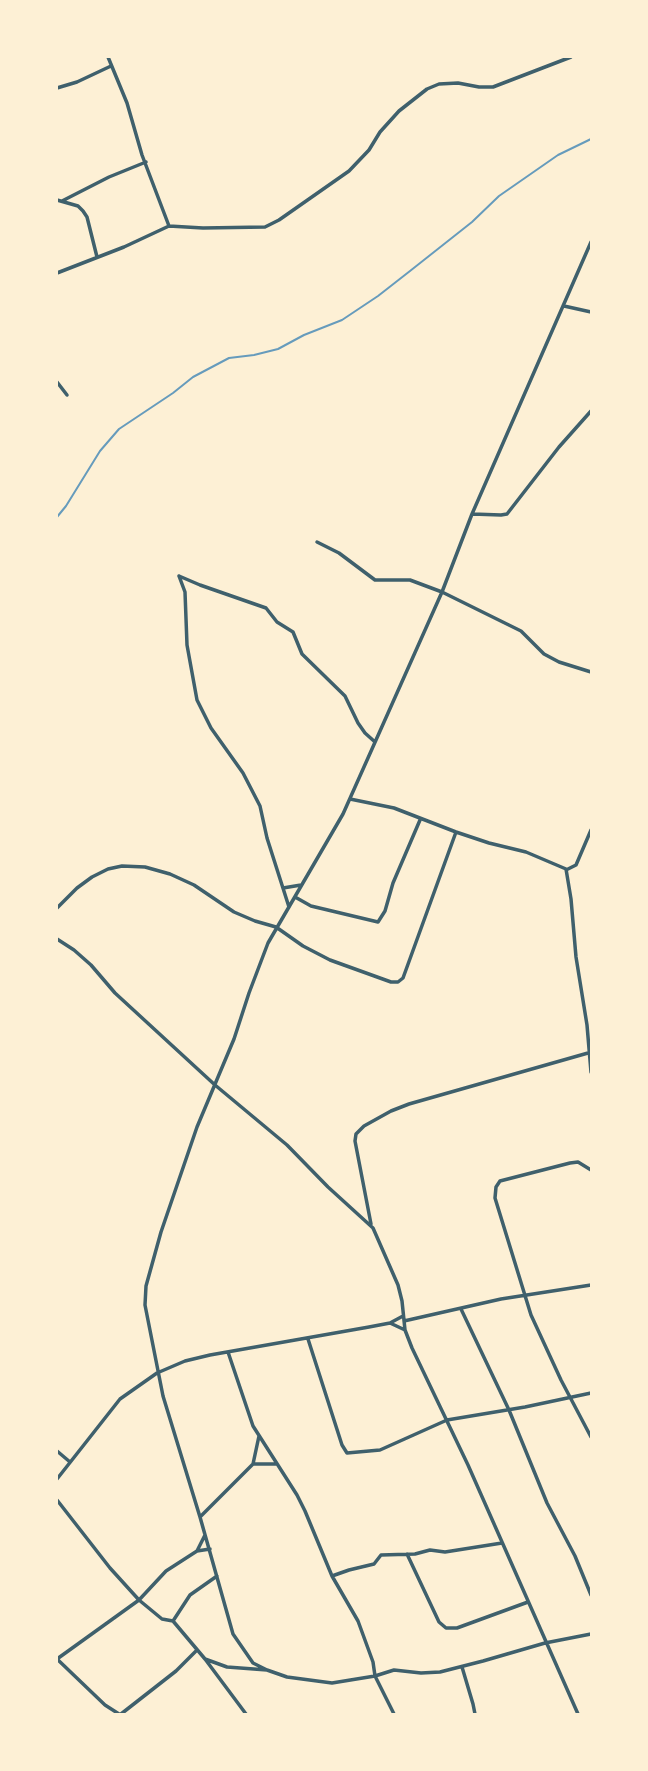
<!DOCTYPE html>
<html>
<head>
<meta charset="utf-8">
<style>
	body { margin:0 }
	#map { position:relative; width:648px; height:1771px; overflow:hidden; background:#fdf0d5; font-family:"PT Sans",sans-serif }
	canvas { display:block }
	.frame { position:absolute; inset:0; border:58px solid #fdf0d5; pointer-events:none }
</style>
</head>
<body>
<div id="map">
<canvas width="648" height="1771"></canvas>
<div class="frame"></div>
</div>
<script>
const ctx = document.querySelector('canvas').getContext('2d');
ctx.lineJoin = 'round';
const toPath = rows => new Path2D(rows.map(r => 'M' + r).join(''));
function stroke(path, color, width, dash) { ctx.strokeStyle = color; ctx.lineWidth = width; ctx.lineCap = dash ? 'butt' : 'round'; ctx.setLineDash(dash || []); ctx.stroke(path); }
const stream = toPath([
	[57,517,66,506,100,451,119,429,173,393,193,377,229,358,254,355,278,349,304,335,342,320,378,296,410,271,472,222,499,196,558,155,591,139]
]);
const minor = toPath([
	[108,57,127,103,142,155,169,226],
	[57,88,77,82,111,66],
	[57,200,78,206,83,211,87,217,97,257],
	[62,201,109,177,146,162],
	[57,273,124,247,169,226,203,228,265,227,279,220,349,171,369,150,380,132,399,111,427,89,439,84,458,83,479,87,493,87,571,57],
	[564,306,591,312],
	[57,382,67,395],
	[472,514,501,515,507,514,559,447,591,411],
	[317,542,339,553,375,580,410,580,442,592,521,631,544,654,559,662,591,672],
	[179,576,185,592,187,645,197,700,211,728,243,773,260,806,267,838,289,907],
	[179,576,200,585,266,608,277,622,293,632,302,654,345,696,358,723,365,733,375,742],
	[350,799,394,808,456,832,489,843,526,852,566,869,571,899,576,957,587,1025,591,1072],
	[566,870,576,865,591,830],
	[283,888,301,885],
	[295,897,311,906,378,922,385,911,393,883,420,820],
	[57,908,77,888,92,877,108,869,122,866,145,867,170,874,194,885,234,912,255,921,276,927,303,946,330,960,391,982,398,982,403,978,456,832],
	[57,939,74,950,91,965,115,993,215,1085,287,1145,328,1187,373,1228,398,1285,402,1301,405,1330,412,1348,468,1465,578,1714],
	[591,1170,578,1162,570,1163,500,1181,496,1187,495,1198,531,1315,561,1380,591,1437],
	[371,1224,355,1141,356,1134,364,1126,391,1111,409,1104,588,1053],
	[461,1309,509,1410,547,1503,575,1556,591,1595],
	[404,1321,501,1299,591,1285],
	[390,1323,405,1330],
	[308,1339,342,1445,347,1453,380,1450,447,1420,525,1407,591,1393],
	[228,1352,253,1426,297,1495,305,1511,332,1576,358,1621,373,1662,375,1676,394,1714],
	[57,1451,70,1462],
	[253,1464,277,1464],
	[57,1479,120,1399,157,1373,185,1361,210,1355,369,1327,390,1323,403,1316],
	[57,1500,110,1568,139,1600,162,1619,173,1621,205,1659,246,1714],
	[200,1517,253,1464,259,1436],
	[197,1551,205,1535],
	[407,1554,439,1622,446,1628,457,1628,528,1602],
	[332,1576,349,1570,374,1564,381,1555,415,1554,430,1550,445,1552,502,1543],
	[173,1621,190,1595,217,1576],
	[57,1659,139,1600,166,1571,197,1551,210,1549],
	[57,1659,105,1705,119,1714],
	[205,1659,227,1667,267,1670,287,1677,332,1683,375,1676,394,1670,421,1673,440,1672,483,1661,545,1643,591,1634],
	[462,1667,473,1704,475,1714],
	[267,1670,253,1663,233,1634,200,1517,163,1396,145,1305,146,1286,161,1232,197,1127,234,1039,249,993,268,943,343,814,442,592,472,514,591,242],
	[121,1714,176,1671,197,1650]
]);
stroke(stream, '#669bbc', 2);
stroke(minor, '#3f606c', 3.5);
</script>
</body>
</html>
